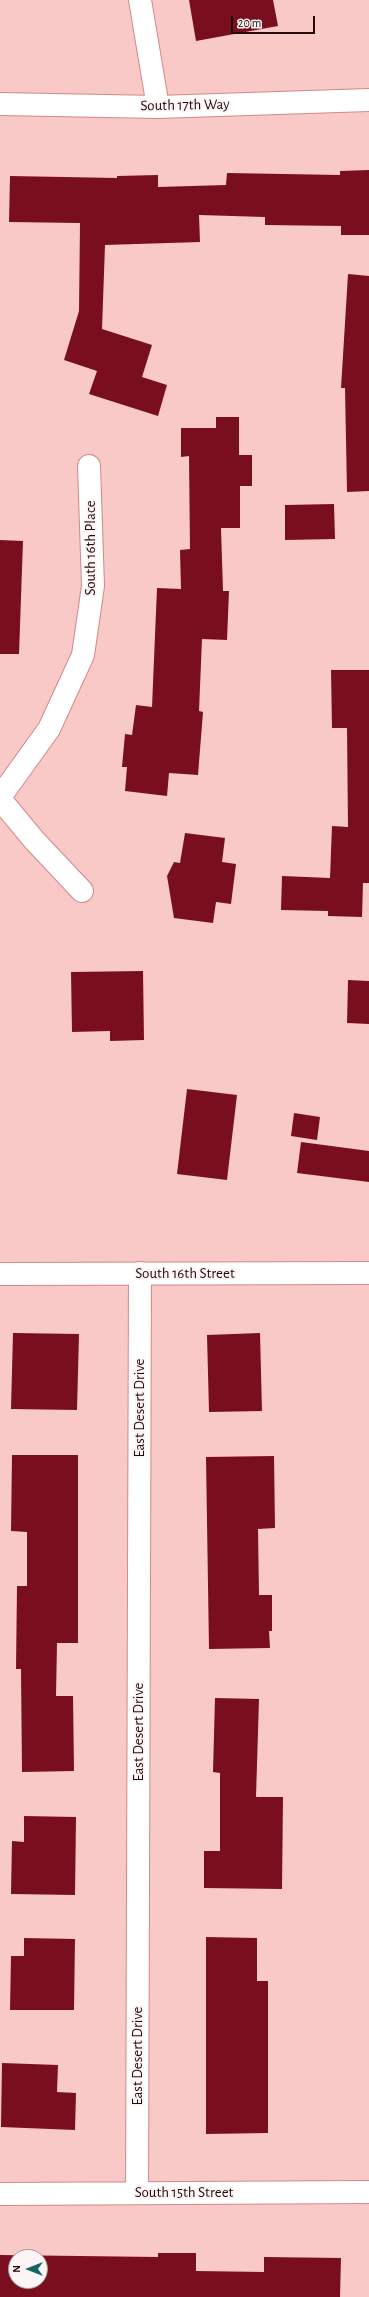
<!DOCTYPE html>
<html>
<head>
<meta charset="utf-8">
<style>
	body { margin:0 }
	#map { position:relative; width:369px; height:2297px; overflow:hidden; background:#f8c9c7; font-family:"Alegreya Sans",sans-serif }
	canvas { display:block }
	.north { position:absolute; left:8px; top:2249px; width:40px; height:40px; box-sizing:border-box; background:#fdf5f5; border:1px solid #a79797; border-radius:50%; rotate:270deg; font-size:11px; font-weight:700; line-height:16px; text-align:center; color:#250a0b }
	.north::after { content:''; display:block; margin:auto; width:14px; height:18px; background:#156469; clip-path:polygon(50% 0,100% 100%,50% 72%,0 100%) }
	.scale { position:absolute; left:231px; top:16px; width:84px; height:18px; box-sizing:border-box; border:2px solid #250a0b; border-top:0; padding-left:5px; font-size:12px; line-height:14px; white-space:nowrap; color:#250a0b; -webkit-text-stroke:3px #fdf5f5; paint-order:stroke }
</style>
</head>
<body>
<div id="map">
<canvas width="369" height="2297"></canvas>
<div class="north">N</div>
<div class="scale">20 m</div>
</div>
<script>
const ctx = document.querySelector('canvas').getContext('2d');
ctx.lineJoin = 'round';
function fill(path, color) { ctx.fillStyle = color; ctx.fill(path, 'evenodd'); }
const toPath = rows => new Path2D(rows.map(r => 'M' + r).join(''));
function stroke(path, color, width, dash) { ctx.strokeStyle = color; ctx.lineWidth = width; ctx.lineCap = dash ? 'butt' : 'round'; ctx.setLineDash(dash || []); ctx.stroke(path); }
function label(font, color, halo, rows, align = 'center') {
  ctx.font = font + ' "Alegreya Sans",sans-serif'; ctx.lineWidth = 4; ctx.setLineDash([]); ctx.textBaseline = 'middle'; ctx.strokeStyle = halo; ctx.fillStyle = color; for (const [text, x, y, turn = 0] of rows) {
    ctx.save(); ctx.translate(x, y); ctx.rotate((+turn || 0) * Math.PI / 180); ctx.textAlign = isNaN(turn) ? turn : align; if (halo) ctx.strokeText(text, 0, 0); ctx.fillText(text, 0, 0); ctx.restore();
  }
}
const building = toPath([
	[189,0,273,0,278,26,196,41],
	[369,170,369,235,341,235,341,226,265,225,265,217,199,215,200,242,105,245,102,329,152,345,142,377,167,385,158,416,89,394,97,371,64,360,79,311,80,223,9,222,10,176,117,178,117,176,158,175,158,187,226,185,227,173,340,175,340,171],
	[348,274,369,276,369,491,347,492,345,388,341,388],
	[216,417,239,417,239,455,252,455,252,486,240,486,240,528,221,528,223,591,229,591,227,640,202,639,199,711,203,712,198,775,169,773,167,796,125,791,127,767,122,767,125,734,132,735,136,705,152,707,157,588,181,589,180,550,190,549,189,456,181,457,181,428,216,428],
	[334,504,335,539,285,540,285,505],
	[0,540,23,541,19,654,0,654],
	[331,670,369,670,369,883,363,883,362,917,328,916,328,911,281,910,282,876,330,878,332,826,348,827,347,728,332,728],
	[185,833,225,838,222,862,236,864,231,904,216,902,213,923,174,918,167,876,174,862,180,863],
	[143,971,144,1040,110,1041,110,1031,72,1032,71,972],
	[348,980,369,981,369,1024,347,1023],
	[187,1089,237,1095,227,1180,177,1174],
	[294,1113,320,1117,317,1140,291,1136],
	[301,1142,369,1151,369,1182,297,1173],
	[13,1333,79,1334,77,1410,11,1409],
	[260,1333,262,1411,209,1412,207,1335],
	[12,1455,78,1455,78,1643,57,1643,56,1696,73,1696,74,1771,22,1772,21,1669,16,1669,17,1586,27,1586,27,1532,11,1531],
	[274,1456,275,1528,258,1529,259,1595,272,1595,272,1631,269,1631,270,1648,209,1649,206,1457],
	[215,1698,259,1699,256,1797,283,1797,282,1889,204,1888,204,1851,220,1851,220,1773,213,1772],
	[24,1816,76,1817,75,1895,11,1894,12,1841,24,1842],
	[206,1937,257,1938,257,1981,268,1981,268,2133,206,2134],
	[24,1938,75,1939,74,2010,10,2010,11,1956,24,1956],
	[2,2063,58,2065,57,2092,76,2093,75,2130,1,2127],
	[158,2253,196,2253,196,2271,264,2272,264,2257,341,2258,340,2297,0,2297,0,2255,158,2257],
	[16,2257,40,2257,40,2281,16,2281]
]);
const street = toPath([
	[140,0,158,107],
	[0,104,158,107,369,100],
	[0,797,49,729,83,655,93,586,89,466],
	[0,799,34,840,82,891],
	[137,2192,140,1273],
	[0,2194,369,2192]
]);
const secondary = toPath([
	[0,1274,369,1273]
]);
const streetNames = [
	["South 17th Way",185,105,-1],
	["South 16th Place",90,548,-90],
	["South 16th Street",185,1273],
	["East Desert Drive",139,1408,-90],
	["East Desert Drive",138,1732,-90],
	["East Desert Drive",137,2056,-90],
	["South 15th Street",184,2192]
];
fill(building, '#790f1e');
stroke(street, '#d28988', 24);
stroke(secondary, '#d28988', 24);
stroke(street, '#fff', 22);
stroke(secondary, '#fff', 22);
label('15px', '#250a0b', '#fdf5f5', streetNames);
</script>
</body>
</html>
